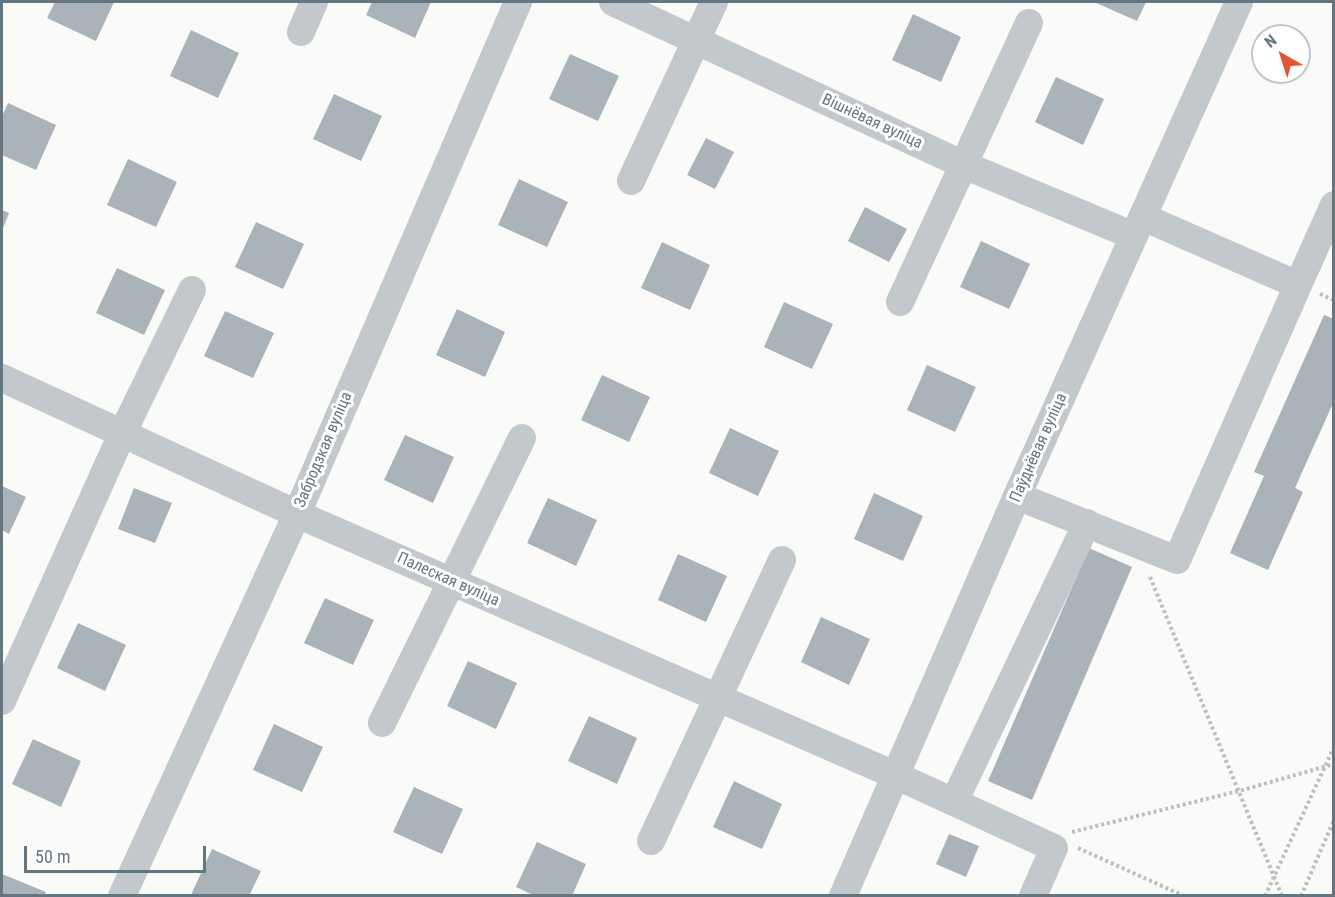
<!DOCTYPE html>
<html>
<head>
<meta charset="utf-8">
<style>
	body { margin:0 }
	#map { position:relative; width:1335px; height:897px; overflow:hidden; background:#fafaf8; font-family:"Roboto Condensed",sans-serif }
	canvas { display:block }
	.frame { position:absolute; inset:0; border:3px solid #657683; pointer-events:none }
	.north { position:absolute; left:1251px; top:24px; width:60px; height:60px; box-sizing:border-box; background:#fff; border:2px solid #c1c8cd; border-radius:50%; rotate:321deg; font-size:16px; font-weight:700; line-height:24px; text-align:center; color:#657683 }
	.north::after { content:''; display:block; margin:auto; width:21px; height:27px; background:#e4572e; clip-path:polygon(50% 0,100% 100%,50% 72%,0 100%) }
	.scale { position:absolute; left:24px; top:846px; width:182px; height:27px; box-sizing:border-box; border:3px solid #657683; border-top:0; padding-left:8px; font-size:18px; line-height:21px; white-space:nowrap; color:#657683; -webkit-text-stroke:4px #fff; paint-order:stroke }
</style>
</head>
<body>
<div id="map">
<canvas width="1335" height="897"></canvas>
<div class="frame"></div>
<div class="north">N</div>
<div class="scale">50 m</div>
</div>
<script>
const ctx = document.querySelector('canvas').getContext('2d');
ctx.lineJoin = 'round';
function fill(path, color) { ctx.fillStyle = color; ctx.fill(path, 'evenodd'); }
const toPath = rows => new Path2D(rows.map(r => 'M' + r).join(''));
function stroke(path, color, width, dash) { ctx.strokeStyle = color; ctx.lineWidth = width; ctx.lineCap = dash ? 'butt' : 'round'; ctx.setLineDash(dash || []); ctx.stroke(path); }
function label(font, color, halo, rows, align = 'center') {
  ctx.font = font + ' "Roboto Condensed",sans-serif'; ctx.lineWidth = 6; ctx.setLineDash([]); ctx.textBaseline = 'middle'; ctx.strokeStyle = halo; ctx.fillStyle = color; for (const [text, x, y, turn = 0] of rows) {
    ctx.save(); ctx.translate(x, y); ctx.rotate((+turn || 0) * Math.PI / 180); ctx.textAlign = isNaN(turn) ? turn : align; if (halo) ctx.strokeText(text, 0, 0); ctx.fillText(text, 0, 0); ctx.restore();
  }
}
const building = toPath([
	[55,2,114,2,96,41,47,18],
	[372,2,431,2,415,38,366,15],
	[1094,2,1146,2,1137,21],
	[913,14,961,37,941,82,892,60],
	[191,30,239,53,218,98,170,76],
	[570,54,619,76,598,121,549,99],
	[1056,77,1104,99,1083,145,1035,122],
	[334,94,382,116,361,161,313,139],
	[8,103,56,125,36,170,2,155,2,116],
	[706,138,734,152,715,189,687,175],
	[128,159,177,182,156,227,107,205],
	[519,179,568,202,547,247,498,225],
	[865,207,907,229,889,262,848,241],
	[2,210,9,213,2,231],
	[256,222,304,244,283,289,235,267],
	[981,241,1030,264,1009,309,960,287],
	[662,242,710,265,690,310,641,288],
	[117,268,165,290,144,335,96,313],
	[784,302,833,324,812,369,764,347],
	[457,309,505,332,485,377,436,355],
	[225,311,274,333,253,378,204,356],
	[1324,315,1334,319,1334,401,1295,488,1303,492,1268,570,1230,553,1264,476,1254,472],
	[927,365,976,387,955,432,907,410],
	[602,375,650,397,629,442,581,420],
	[730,428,779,451,758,496,709,473],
	[405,435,454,457,433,503,384,480],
	[2,486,26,497,9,534,2,530],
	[134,488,172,503,155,543,118,529],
	[874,493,923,516,903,561,854,539],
	[548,498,597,520,576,566,527,543],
	[1089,548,1132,567,1032,800,988,781],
	[678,554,727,576,706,622,658,600],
	[325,598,374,620,353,665,304,643],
	[821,617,870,639,849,685,801,662],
	[78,623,126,645,105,691,57,668],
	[468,661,517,683,496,729,447,706],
	[589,716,637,738,617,784,568,761],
	[274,724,323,747,302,792,253,770],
	[33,739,81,761,61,807,12,784],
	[734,781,782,804,762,849,713,827],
	[414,787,463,809,442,854,393,832],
	[949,834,979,846,966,877,936,864],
	[537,842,586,864,572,896,535,896,516,887],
	[212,849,261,871,249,896,191,895],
	[2,874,46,892,44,896,2,896]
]);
const path = toPath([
	[1320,294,1334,300],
	[1150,577,1282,896],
	[1072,832,1239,791,1334,764],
	[1078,848,1184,896],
	[1265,896,1334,747],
	[1301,896,1334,820]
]);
const minor = toPath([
	[613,2,964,165,1134,236],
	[301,32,314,2],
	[631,181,714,2],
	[1298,285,1334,205],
	[900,302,1029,23],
	[2,378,297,514,897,776,1054,848,1033,896],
	[1017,496,1177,560,1298,285,1143,217],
	[2,701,122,434,192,290],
	[382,723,522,438],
	[954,802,1087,523],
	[651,841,782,560],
	[122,896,297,514,518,2],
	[843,896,1017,496,1239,2]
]);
const streetNames = [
	["Вішнёвая вуліца",872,122,25],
	["Паўднёвая вуліца",1039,448,-66],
	["Забродзкая вуліца",324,450,-67],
	["Палеская вуліца",448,580,24]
];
fill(building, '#aab3b9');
stroke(path, '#bbbfc2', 4, [3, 3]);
stroke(minor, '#c3c8cc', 28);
label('16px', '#657683', '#fff', streetNames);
</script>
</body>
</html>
